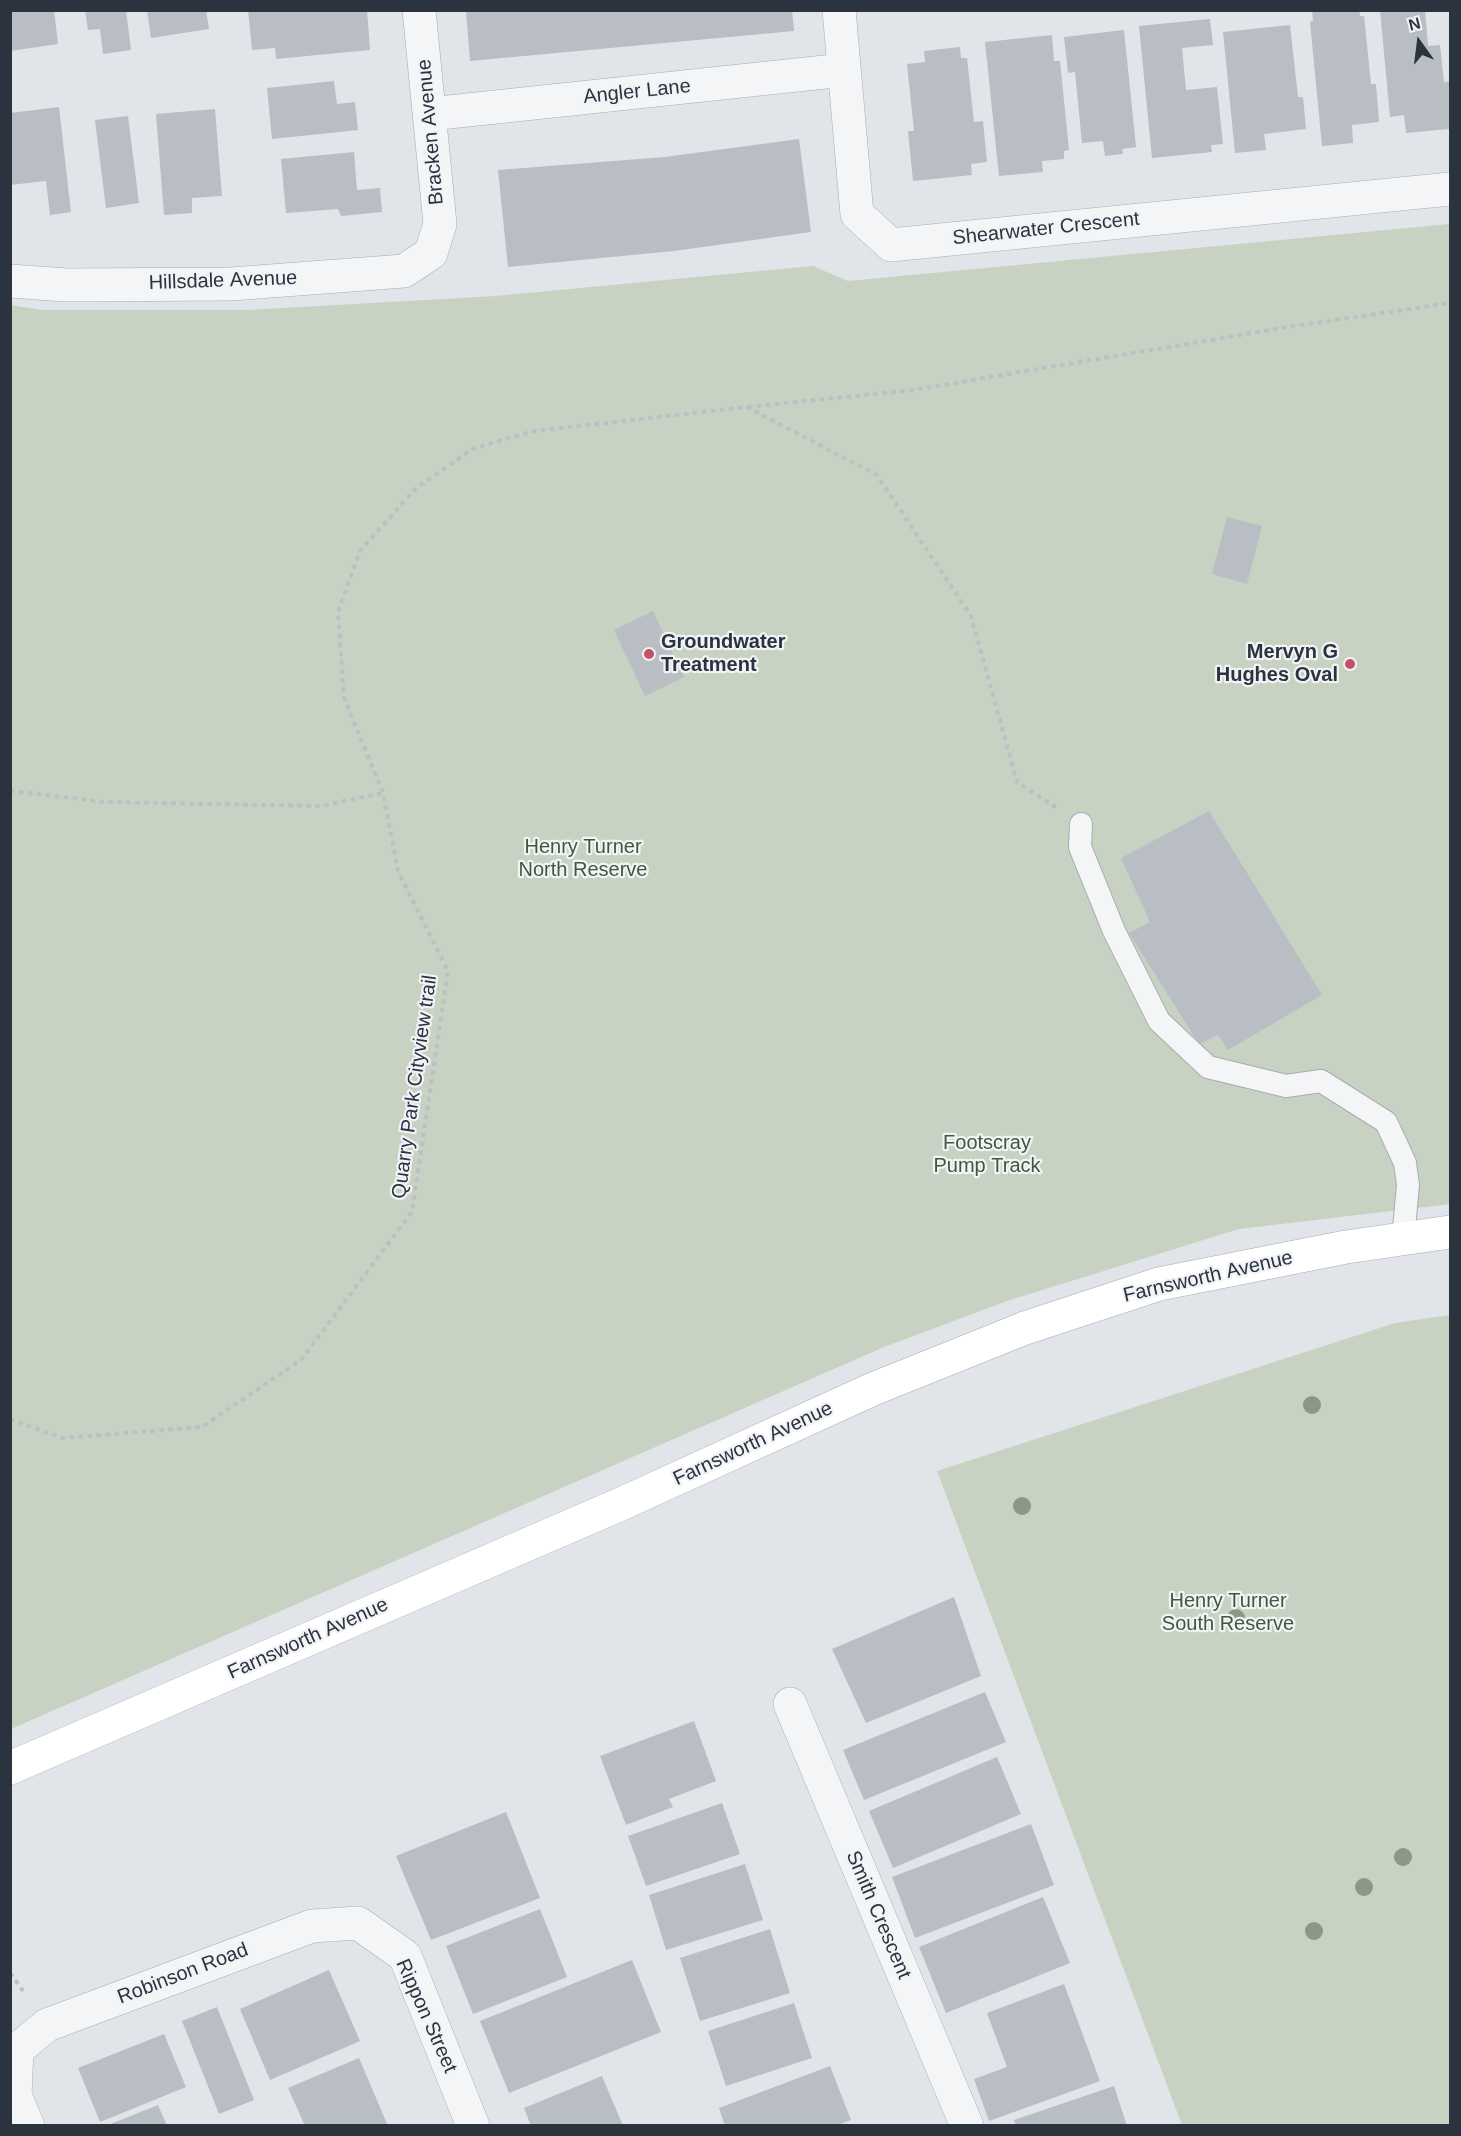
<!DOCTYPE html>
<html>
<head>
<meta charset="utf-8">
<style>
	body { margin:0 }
	#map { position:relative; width:1461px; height:2136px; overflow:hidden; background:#e1e4e8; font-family:Arial,sans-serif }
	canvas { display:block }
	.frame { position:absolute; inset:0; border:12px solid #2b333f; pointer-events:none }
	.north { position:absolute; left:1389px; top:12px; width:60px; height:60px; -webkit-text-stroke:4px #f1f3f6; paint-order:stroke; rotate:346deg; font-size:16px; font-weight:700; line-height:24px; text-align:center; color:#2b333f }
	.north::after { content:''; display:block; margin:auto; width:21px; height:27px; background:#2b333f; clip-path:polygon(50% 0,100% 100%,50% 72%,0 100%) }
</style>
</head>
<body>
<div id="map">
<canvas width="1461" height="2136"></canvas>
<div class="frame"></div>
<div class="north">N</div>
</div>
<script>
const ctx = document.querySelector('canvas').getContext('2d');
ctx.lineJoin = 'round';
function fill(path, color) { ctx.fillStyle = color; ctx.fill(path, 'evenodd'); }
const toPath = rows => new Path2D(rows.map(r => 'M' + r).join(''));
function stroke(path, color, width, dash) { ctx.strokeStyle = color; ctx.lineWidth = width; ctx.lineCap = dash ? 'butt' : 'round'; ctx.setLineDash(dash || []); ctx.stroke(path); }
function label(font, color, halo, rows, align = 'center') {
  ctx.font = font + ' Arial,sans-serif'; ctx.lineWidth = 4.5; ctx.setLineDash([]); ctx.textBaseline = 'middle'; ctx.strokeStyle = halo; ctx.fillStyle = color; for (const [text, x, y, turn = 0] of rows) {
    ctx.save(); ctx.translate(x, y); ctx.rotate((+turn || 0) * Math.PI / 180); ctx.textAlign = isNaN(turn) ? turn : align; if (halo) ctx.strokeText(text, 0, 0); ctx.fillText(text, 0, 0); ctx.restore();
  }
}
const green = toPath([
	[1450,224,1450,1204,1239,1229,1010,1300,884,1347,11,1729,11,305,42,310,247,310,496,296,813,266,848,281],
	[1450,1315,1450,2125,1182,2125,937,1471,1395,1323]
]);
const building = toPath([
	[10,10,54,10,58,44,10,51],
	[85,10,126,10,131,50,103,54,100,29,88,30],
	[147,10,206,10,209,29,151,38],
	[248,10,367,10,370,50,276,59,275,48,252,50],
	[466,10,792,10,794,31,470,61],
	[1312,10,1359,10,1360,16,1364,16,1371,84,1376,84,1379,122,1352,125,1353,143,1322,146,1310,22,1313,21],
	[1380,10,1425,10,1428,46,1440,45,1444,82,1450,81,1449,129,1406,133,1404,115,1390,117],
	[1210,19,1213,45,1182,48,1186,90,1217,87,1223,144,1211,145,1212,152,1152,158,1139,26],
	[1290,25,1298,97,1303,97,1306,129,1264,134,1266,150,1235,153,1223,32],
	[1124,30,1136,147,1122,149,1123,154,1105,156,1103,141,1082,143,1075,72,1068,73,1064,37],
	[1052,35,1054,61,1060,61,1069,150,1064,151,1064,159,1042,161,1043,172,999,176,985,42],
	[960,47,961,58,967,58,974,122,983,121,987,162,971,164,972,175,913,181,908,131,914,131,907,64,925,62,924,51],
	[334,81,337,104,355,102,358,130,272,139,267,88],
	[59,107,71,212,50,215,46,181,10,185,10,113],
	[215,109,222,196,192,198,192,213,164,215,156,114],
	[128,116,139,203,106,208,95,120],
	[799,139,811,232,674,251,508,267,498,170,665,157],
	[354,152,357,190,380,188,382,212,341,216,338,209,286,213,281,159],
	[1227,517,1262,526,1247,584,1212,574],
	[653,611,684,677,645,696,614,630],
	[1209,811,1322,995,1228,1050,1218,1035,1199,1044,1129,933,1150,922,1121,858],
	[954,1597,981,1676,866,1723,832,1649],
	[985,1692,1006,1742,864,1800,843,1750],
	[694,1721,716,1781,669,1799,673,1807,626,1825,600,1756],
	[997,1757,1021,1814,893,1868,869,1811],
	[722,1803,740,1854,646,1886,628,1836],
	[506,1812,540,1898,431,1940,396,1856],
	[1031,1824,1054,1885,915,1938,892,1877],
	[745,1864,763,1920,666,1950,649,1895],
	[1043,1897,1070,1963,946,2013,919,1947],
	[540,1909,567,1977,473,2014,446,1946],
	[770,1929,790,1993,700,2021,680,1958],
	[632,1960,661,2032,509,2093,480,2021],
	[329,1970,360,2041,270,2080,240,2009],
	[1064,1984,1100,2081,989,2121,974,2079,1007,2067,987,2013],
	[794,2003,812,2058,726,2086,708,2031],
	[217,2007,254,2100,219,2114,182,2021],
	[164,2034,186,2087,100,2122,78,2068],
	[359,2058,388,2126,305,2126,288,2088],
	[830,2066,851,2120,835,2126,725,2126,719,2108],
	[602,2076,623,2126,531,2126,524,2108],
	[1114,2086,1127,2126,1016,2126,1014,2120],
	[158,2105,167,2126,108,2126,108,2125]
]);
const path = toPath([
	[748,407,913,390,1294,326,1450,303],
	[10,791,105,802,320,806,383,793],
	[10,1419,62,1438,202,1427,301,1360,412,1212,448,971,398,871,383,793,344,698,338,612,360,551,415,489,474,448,534,431,747,407,877,475,971,616,1017,782,1057,808],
	[10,1973,26,1995]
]);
const service = toPath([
	[1081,824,1080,847,1114,931,1159,1021,1208,1067,1286,1086,1321,1081,1386,1122,1405,1163,1408,1185,1403,1239]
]);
const minor = toPath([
	[839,10,857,214,891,245,1450,189],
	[430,114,844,70],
	[10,281,66,285,231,284,404,271,431,253,440,224,419,10],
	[790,1704,967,2126],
	[28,2126,15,2095,17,2050,47,2025,312,1926,358,1923,405,1956,473,2126]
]);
const secondary = toPath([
	[10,1768,621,1504,873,1389,1025,1328,1159,1284,1346,1247,1450,1232]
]);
const trees = [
	[1312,1405],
	[1022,1506],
	[1236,1618],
	[1403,1857],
	[1364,1887],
	[1314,1931]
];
const markers = [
	[649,654,6,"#c25268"],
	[1350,664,6,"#c25268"]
];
const streetNames = [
	["Angler Lane",637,92,-6],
	["Bracken Avenue",431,132,-95],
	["Shearwater Crescent",1046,229,-6],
	["Hillsdale Avenue",223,281,-2],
	["Quarry Park Cityview trail",415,1087,-82],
	["Farnsworth Avenue",1208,1277,-13],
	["Farnsworth Avenue",753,1444,-25],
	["Farnsworth Avenue",308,1639,-24],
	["Smith Crescent",878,1915,67],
	["Robinson Road",183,1974,-21],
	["Rippon Street",426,2016,66]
];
const poiNames = [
	["Groundwater",661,642],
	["Treatment",661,665],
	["Mervyn G",1338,652,"right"],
	["Hughes Oval",1338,675,"right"]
];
const parkNames = [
	["Henry Turner",583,847],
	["North Reserve",583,870],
	["Footscray",987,1143],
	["Pump Track",987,1166],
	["Henry Turner",1228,1601],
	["South Reserve",1228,1624]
];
fill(green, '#c7d2c3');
fill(building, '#b9bec5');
stroke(service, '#a7abb2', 24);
stroke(minor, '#a7abb2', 34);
stroke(secondary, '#a7abb2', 34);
stroke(path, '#bcbfc3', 4, [4.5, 4.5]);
stroke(service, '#f4f5f7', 22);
stroke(minor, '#f4f5f7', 33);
stroke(secondary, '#fff', 33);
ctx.fillStyle = '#899888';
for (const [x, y] of trees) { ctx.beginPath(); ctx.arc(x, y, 9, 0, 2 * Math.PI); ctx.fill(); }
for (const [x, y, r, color] of markers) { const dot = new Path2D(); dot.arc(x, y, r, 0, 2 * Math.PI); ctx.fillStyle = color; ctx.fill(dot); stroke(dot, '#f1f3f6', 2); }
label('20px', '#2b333f', '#f1f3f6', streetNames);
label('bold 20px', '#2b333f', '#f1f3f6', poiNames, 'left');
label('20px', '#41593a', '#f1f3f6', parkNames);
</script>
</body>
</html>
